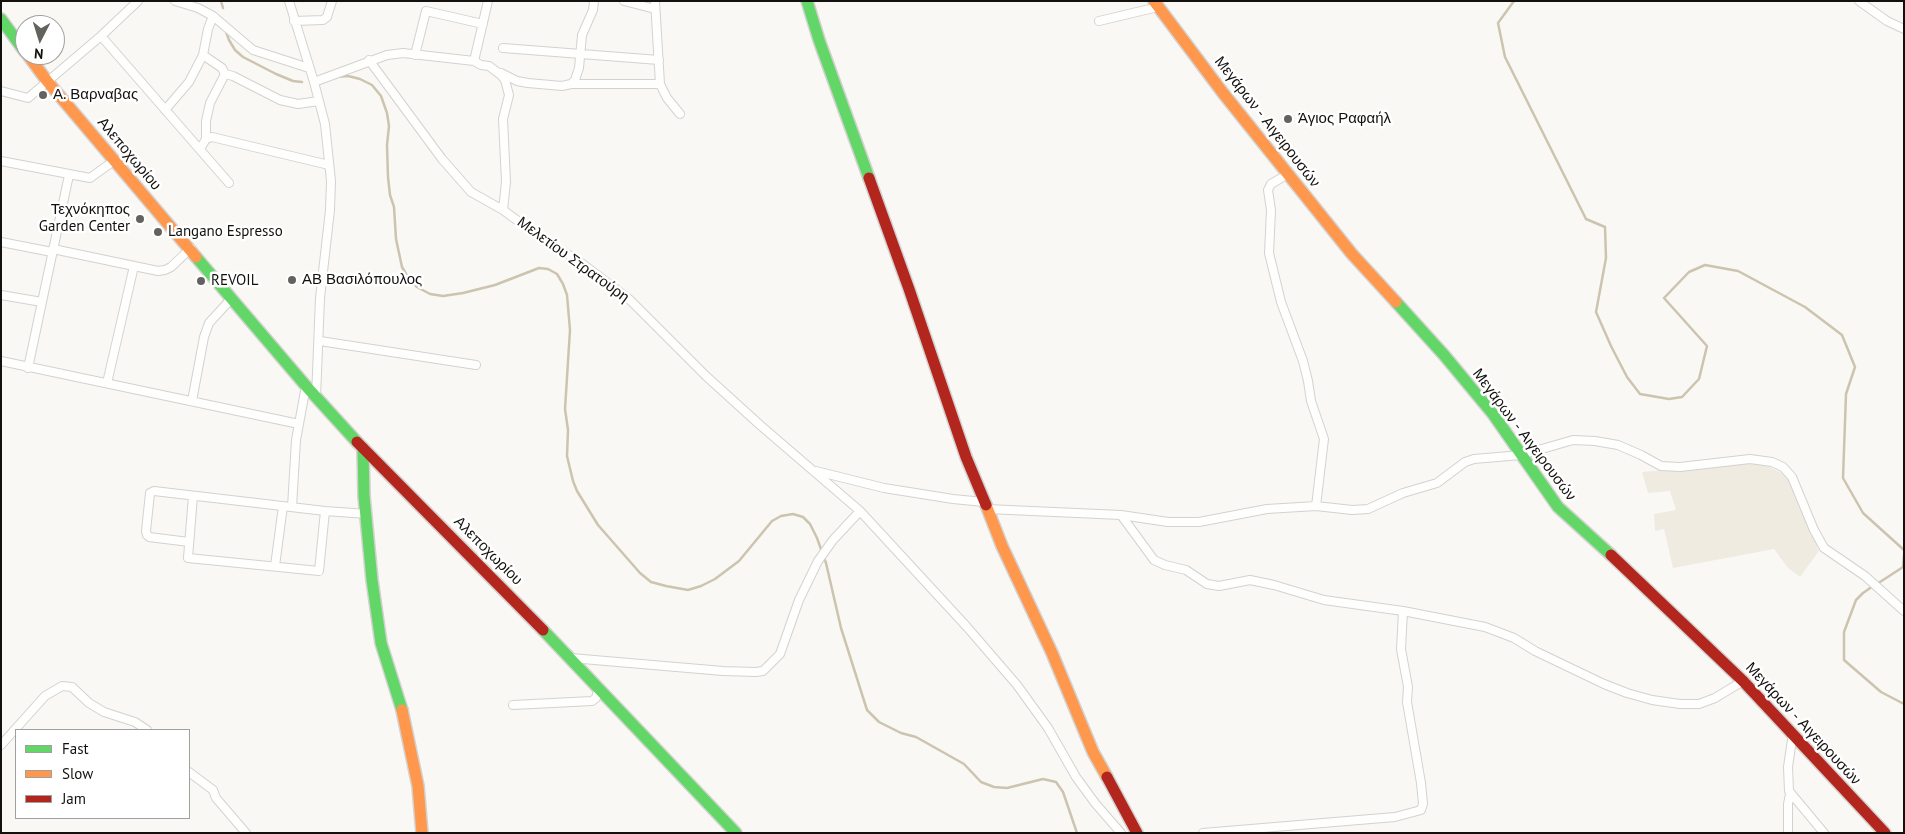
<!DOCTYPE html>
<html>
<head>
<meta charset="utf-8">
<style>
	body { margin:0 }
	#map { position:relative; width:1905px; height:834px; overflow:hidden; background:#f9f8f4; font-family:"PT Sans",sans-serif }
	canvas { display:block }
	.frame { position:absolute; inset:0; border:2px solid #12110e; pointer-events:none }
	.legend { position:absolute; left:15px; top:729px; width:175px; height:90px; box-sizing:border-box; background:#fff; border:1px solid #a0a09f; margin:0; padding:6px 9px; list-style:none; font-size:15px; color:#12110e }
	.legend li { display:flex; align-items:center; gap:10px; height:25px }
	.legend b { width:25px; border:1px solid #a0a09f }
	.north { position:absolute; left:15px; top:15px; width:50px; height:50px; box-sizing:border-box; background:#fff; border:1px solid #a0a09f; border-radius:50%; rotate:185deg; font-size:14px; font-weight:700; line-height:20px; text-align:center; color:#12110e }
	.north::after { content:''; display:block; margin:auto; width:18px; height:22px; background:#63625e; clip-path:polygon(50% 0,100% 100%,50% 72%,0 100%) }
</style>
</head>
<body>
<div id="map">
<canvas width="1905" height="834"></canvas>
<div class="frame"></div>
<ul class="legend">
<li><b style="height:6px;background:#63d668"></b>Fast</li>
<li><b style="height:6px;background:#ff974d"></b>Slow</li>
<li><b style="height:6px;background:#b3261e"></b>Jam</li>
</ul>
<div class="north">N</div>
</div>
<script>
const ctx = document.querySelector('canvas').getContext('2d');
ctx.lineJoin = 'round';
function fill(path, color) { ctx.fillStyle = color; ctx.fill(path, 'evenodd'); }
const toPath = rows => new Path2D(rows.map(r => 'M' + r).join(''));
function stroke(path, color, width, dash) { ctx.strokeStyle = color; ctx.lineWidth = width; ctx.lineCap = dash ? 'butt' : 'round'; ctx.setLineDash(dash || []); ctx.stroke(path); }
function label(font, color, halo, rows, align = 'center') {
  ctx.font = font + ' "PT Sans",sans-serif'; ctx.lineWidth = 5; ctx.setLineDash([]); ctx.textBaseline = 'middle'; ctx.strokeStyle = halo; ctx.fillStyle = color; for (const [text, x, y, turn = 0] of rows) {
    ctx.save(); ctx.translate(x, y); ctx.rotate((+turn || 0) * Math.PI / 180); ctx.textAlign = isNaN(turn) ? turn : align; if (halo) ctx.strokeText(text, 0, 0); ctx.fillText(text, 0, 0); ctx.restore();
  }
}
const built = toPath([
	[1741,463,1765,465,1786,475,1797,489,1819,551,1800,577,1788,568,1774,549,1673,568,1664,529,1655,531,1654,514,1676,510,1670,491,1648,493,1642,472]
]);
const stream = toPath([
	[221,1,223,8],
	[1514,1,1498,23,1505,57,1586,219,1605,227,1606,258,1596,312,1611,346,1627,377,1640,394,1669,399,1682,397,1699,379,1707,346,1664,298,1689,272,1705,265,1738,271,1805,307,1842,335,1855,367,1846,394,1843,478,1863,513,1904,550],
	[225,29,229,40,235,50,243,57,276,74,293,81,302,82],
	[336,77,348,76,360,79,372,85,381,96,387,113,389,126,387,145,388,177,390,195,394,207,396,239,402,267,409,279,417,287,430,294,443,296,463,293,495,285,539,268,548,269,557,274,563,284,567,295,570,330,565,409,568,430,567,456,573,481,577,491,598,525,640,573,651,582,666,586,688,590,701,586,715,579,739,561,772,521,781,516,793,514,803,517,810,524,817,538,826,563,841,628,867,710,879,722,901,733,916,737,964,764,981,782,994,787,1007,788,1043,779,1056,782,1063,792,1077,833],
	[1877,584,1903,567,1904,555],
	[1873,586,1863,593,1856,600,1844,632,1844,660,1881,692,1904,704]
]);
const street = toPath([
	[175,1,198,8,213,16,253,50,309,68],
	[289,1,314,82,325,124,331,181,330,210,320,298,316,397],
	[488,1,474,61,481,65,489,66,501,75,505,80,509,95,503,119,506,182,503,210],
	[624,1,655,9],
	[655,1,660,84,667,98,680,114],
	[1859,1,1887,21,1904,29],
	[294,21,323,20,327,17,332,1],
	[1099,21,1158,7],
	[101,36,229,183],
	[503,48,659,60],
	[415,55,426,11,483,24],
	[369,60,442,159,471,192,503,210,548,243,576,259,630,300,706,376,760,425,860,511,967,627,1017,685,1048,728,1076,777,1095,803,1121,833],
	[501,73,517,81,528,83,562,86,571,84,575,80,579,68,582,35,593,10,594,1],
	[225,74,233,76,280,100,298,104,319,101],
	[314,82,387,55,403,53,474,61],
	[571,84,660,84],
	[1,91,28,98,101,36,138,1],
	[165,110,189,82,203,55],
	[206,139,206,121,210,103,225,74,222,68,203,55,208,29,213,16],
	[200,149,206,139,212,137,329,165],
	[1,161,90,178,115,160],
	[1,242,52,252],
	[53,249,158,271,165,270,171,267,191,248],
	[1,295,42,302],
	[320,341,476,365],
	[1,361,299,424],
	[28,368,69,175],
	[107,383,134,266],
	[192,401,204,337,209,323,232,298],
	[816,471,884,488,953,499,984,502],
	[193,496,188,558,319,571,325,511],
	[1316,506,1352,510,1368,509,1403,493,1437,483,1465,462,1474,459,1521,455,1573,440,1595,441,1618,445,1641,455,1661,466,1680,467,1750,459,1772,462,1783,467,1792,477,1814,530,1824,548,1865,576,1904,611],
	[292,507,296,440,306,386],
	[987,509,1121,515,1154,560,1165,565,1186,570,1207,584,1219,586,1250,580,1274,585,1324,600,1403,611,1485,627,1514,638,1535,651,1604,684,1627,693,1652,700,1680,704,1699,704,1715,698,1743,681],
	[1121,515,1168,522,1199,522,1267,509,1316,506,1324,439,1311,401,1308,381,1303,361,1281,302,1269,253,1271,210,1268,190,1271,184,1288,174],
	[189,542,149,537,147,535,146,531,150,493,154,491,325,511,367,514],
	[275,566,283,506],
	[571,658,723,671,756,672,763,671,780,654,799,600,818,561,833,540,860,511],
	[513,705,592,701,596,698,599,687],
	[1793,733,1788,767,1789,791,1824,833],
	[1,745,45,696,62,686,72,687,89,703,104,712,135,722,147,730],
	[189,772,213,790,216,798,246,833],
	[1203,833,1395,817,1421,810,1423,804,1421,783,1407,702,1408,687,1401,649,1403,611],
	[1788,833,1788,804,1790,794]
]);
const fast = toPath([
	[807,1,819,40,869,178],
	[1,19,25,52],
	[196,257,306,386,357,442],
	[1396,302,1444,355,1493,414,1558,507,1611,555],
	[363,448,364,496,372,580,381,643,402,710],
	[543,630,736,833]
]);
const slow = toPath([
	[1154,1,1223,93,1352,254,1396,302],
	[28,55,47,81,196,257],
	[986,505,1002,546,1052,653,1093,752,1107,777],
	[402,710,418,786,422,833]
]);
const jam = toPath([
	[869,178,909,289,966,457,986,505],
	[357,442,543,630],
	[1611,555,1743,681,1885,833],
	[1107,777,1137,833]
]);
const markers = [
	[43,95,5,"#63625e"],
	[1288,119,5,"#63625e"],
	[140,219,5,"#63625e"],
	[158,232,5,"#63625e"],
	[292,280,5,"#63625e"],
	[201,281,5,"#63625e"]
];
const poiNames = [
	["Α. Βαρναβας",53,95],
	["Άγιος Ραφαήλ",1298,119],
	["Τεχνόκηπος",130,210,"right"],
	["Garden Center",130,227,"right"],
	["Langano Espresso",168,232],
	["ΑΒ Βασιλόπουλος",302,280],
	["REVOIL",211,281]
];
const streetNames = [
	["Μεγάρων - Αιγειρουσών",1267,122,52],
	["Αλεποχωρίου",129,154,50],
	["Μελετίου Στρατούρη",573,260,36],
	["Μεγάρων - Αιγειρουσών",1524,435,53],
	["Αλεποχωρίου",488,551,45],
	["Μεγάρων - Αιγειρουσών",1803,724,47]
];
fill(built, '#efebe1');
stroke(stream, '#ccc4ae', 2.5);
stroke(street, '#d3d2d0', 10);
stroke(fast, '#d3d2d0', 14);
stroke(slow, '#d3d2d0', 14);
stroke(jam, '#d3d2d0', 14);
stroke(street, '#fefefd', 8);
stroke(fast, '#63d668', 11);
stroke(slow, '#ff974d', 11);
stroke(jam, '#b3261e', 11);
for (const [x, y, r, color] of markers) { const dot = new Path2D(); dot.arc(x, y, r, 0, 2 * Math.PI); ctx.fillStyle = color; ctx.fill(dot); stroke(dot, '#fff', 2); }
label('15px', '#12110e', '#fff', poiNames, 'left');
label('15px', '#12110e', '#fff', streetNames);
</script>
</body>
</html>
